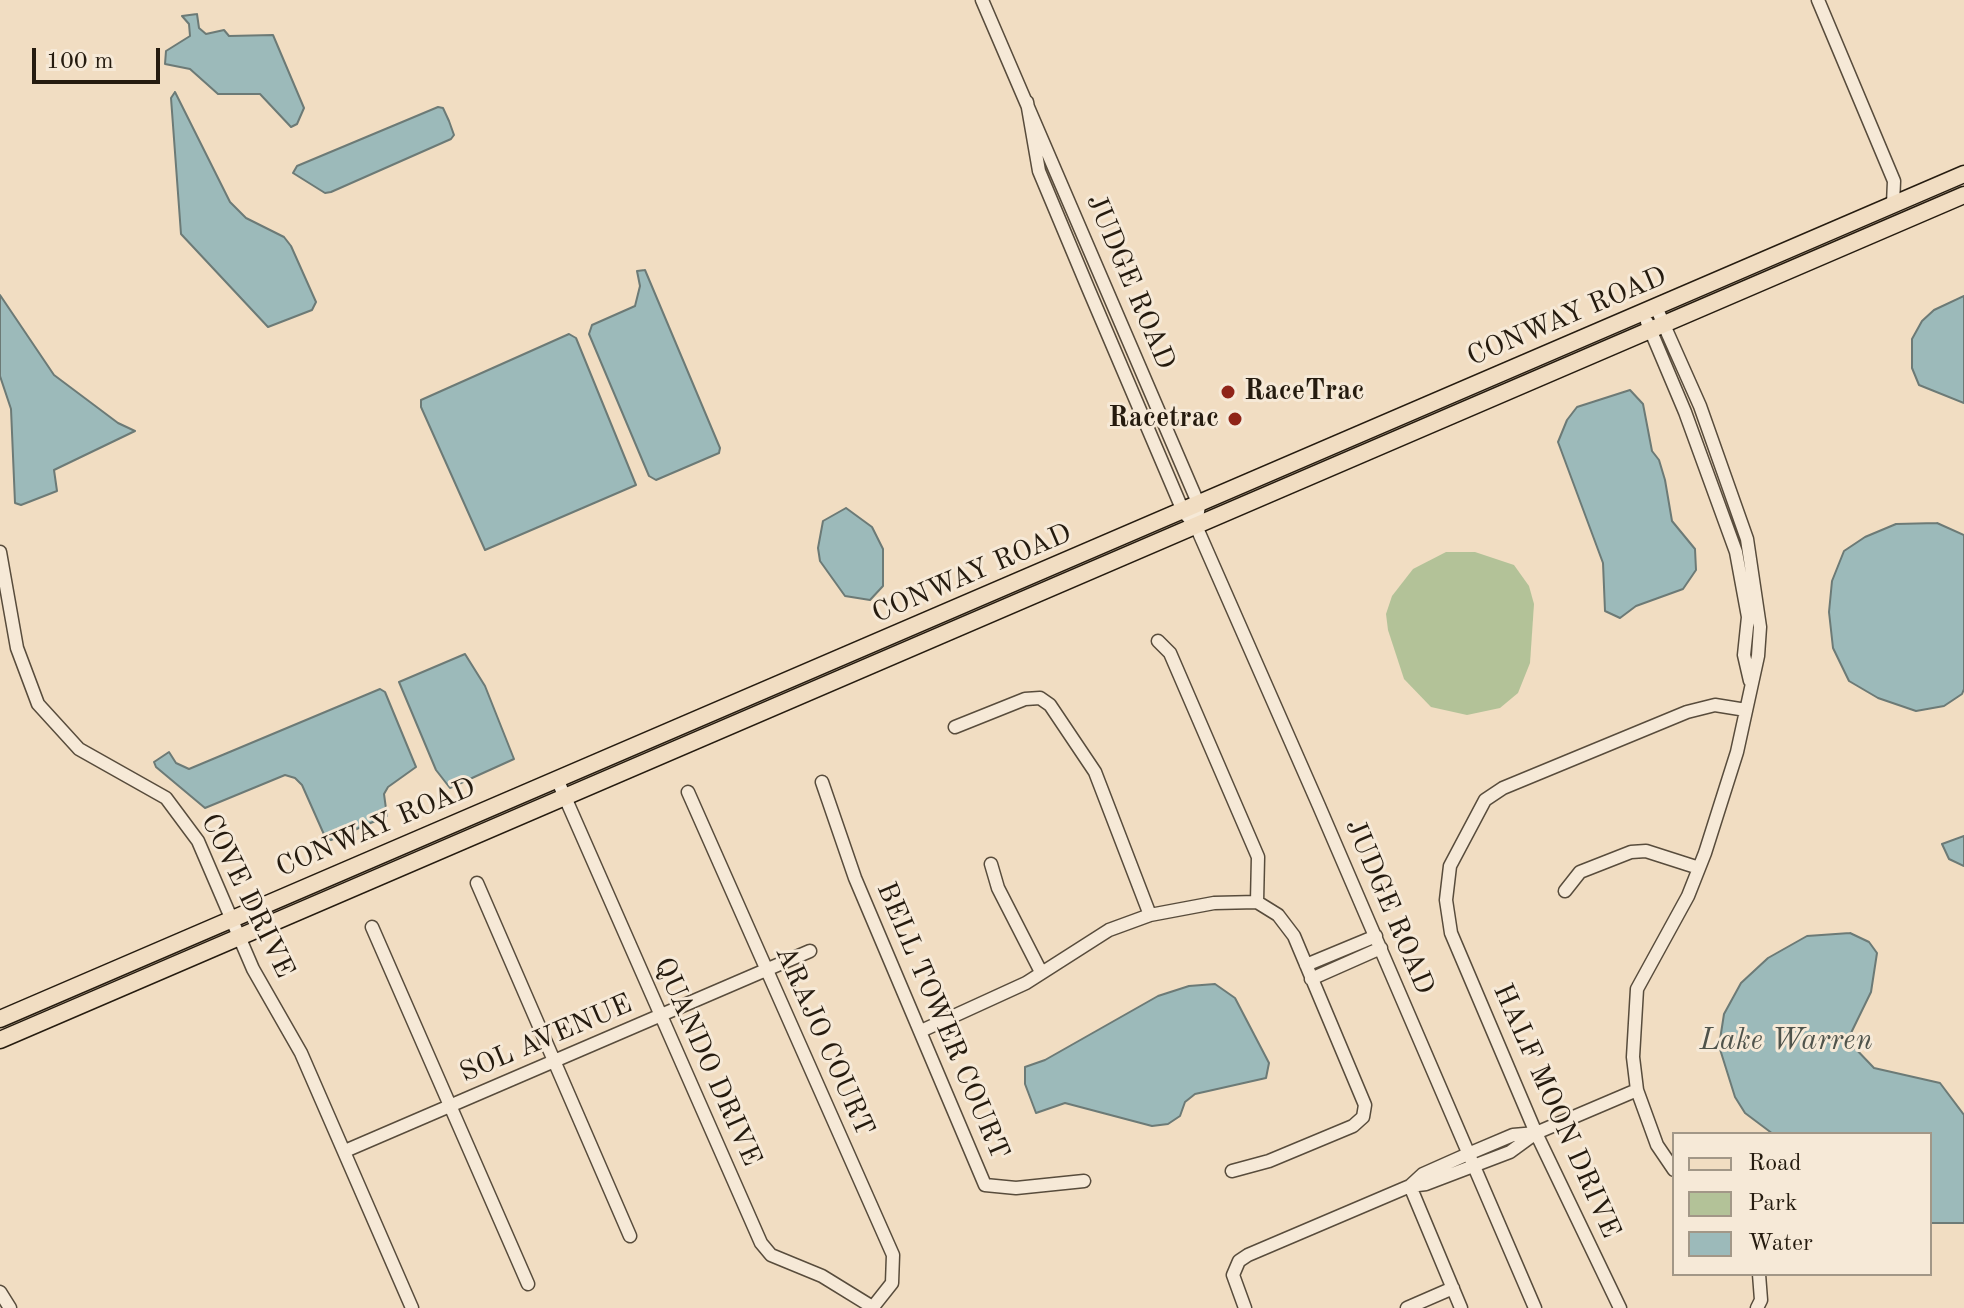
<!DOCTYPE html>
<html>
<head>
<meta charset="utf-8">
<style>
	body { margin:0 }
	#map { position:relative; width:1964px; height:1308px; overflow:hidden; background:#f1ddc2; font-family:"Old Standard TT",serif }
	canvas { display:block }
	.legend { position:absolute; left:1672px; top:1132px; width:260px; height:144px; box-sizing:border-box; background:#f6e9d7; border:2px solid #a29787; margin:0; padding:10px 14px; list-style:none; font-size:24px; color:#251b0f }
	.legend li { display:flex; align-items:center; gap:16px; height:40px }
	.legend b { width:40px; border:2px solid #a29787 }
	.scale { position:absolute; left:32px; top:48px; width:128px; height:36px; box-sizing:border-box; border:4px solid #251b0f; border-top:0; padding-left:10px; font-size:24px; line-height:28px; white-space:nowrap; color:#251b0f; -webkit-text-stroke:6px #f6e9d7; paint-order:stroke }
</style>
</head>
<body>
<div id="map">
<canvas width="1964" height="1308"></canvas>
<ul class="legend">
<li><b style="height:10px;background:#f1ddc2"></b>Road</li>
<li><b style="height:22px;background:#b3c298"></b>Park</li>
<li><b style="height:22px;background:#9cbaba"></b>Water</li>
</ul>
<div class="scale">100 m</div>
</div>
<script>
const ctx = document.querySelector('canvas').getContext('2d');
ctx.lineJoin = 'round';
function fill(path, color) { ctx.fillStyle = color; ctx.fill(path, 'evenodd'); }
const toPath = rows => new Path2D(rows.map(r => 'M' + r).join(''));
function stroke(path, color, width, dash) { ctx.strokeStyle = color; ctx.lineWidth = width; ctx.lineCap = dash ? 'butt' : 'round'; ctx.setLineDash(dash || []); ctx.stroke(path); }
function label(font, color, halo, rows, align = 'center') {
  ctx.font = font + ' "Old Standard TT",serif'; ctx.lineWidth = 6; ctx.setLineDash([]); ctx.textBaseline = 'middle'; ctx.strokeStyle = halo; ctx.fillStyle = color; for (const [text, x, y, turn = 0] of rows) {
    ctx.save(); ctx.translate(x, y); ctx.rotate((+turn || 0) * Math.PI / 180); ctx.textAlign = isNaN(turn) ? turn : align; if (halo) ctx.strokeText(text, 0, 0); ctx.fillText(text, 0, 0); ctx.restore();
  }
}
const green = toPath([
	[1446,552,1475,552,1514,565,1529,586,1534,604,1530,663,1518,693,1500,708,1467,715,1431,707,1404,679,1388,630,1386,614,1392,596,1413,569]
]);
const water = toPath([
	[197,14,199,28,206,34,224,30,229,36,273,35,304,108,297,124,291,127,260,94,218,94,190,69,165,64,166,51,190,36,189,24,182,16,197,14],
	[175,92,230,202,246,218,284,237,291,246,316,302,312,310,268,327,181,234,171,98,175,92],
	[438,107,443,108,449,121,454,135,451,139,331,192,325,193,293,173,297,166,438,107],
	[645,270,720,448,719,453,656,480,649,476,589,334,592,325,635,306,640,286,637,271,645,270],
	[0,295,54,375,118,423,135,431,54,470,57,491,21,505,15,503,11,409,0,376,0,295],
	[1964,296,1964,403,1919,385,1912,368,1912,339,1922,321,1934,310,1964,296],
	[569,334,576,338,636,485,485,550,421,407,421,400,569,334],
	[1630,390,1643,404,1652,451,1659,460,1665,480,1672,521,1695,549,1696,570,1683,589,1636,606,1620,618,1605,611,1603,563,1558,442,1567,420,1577,407,1630,390],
	[846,508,872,527,883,549,883,586,870,600,845,596,820,561,818,548,823,521,846,508],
	[1937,523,1964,535,1964,689,1962,694,1944,706,1916,711,1878,698,1849,681,1833,648,1829,612,1832,581,1844,551,1865,537,1896,524,1937,523],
	[465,654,485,686,514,759,450,788,436,770,399,682,465,654],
	[380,689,385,692,416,767,388,787,384,794,387,816,331,840,326,839,302,785,295,778,285,775,205,808,156,767,154,762,169,752,176,763,189,769,380,689],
	[1964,836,1964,866,1949,859,1942,844,1964,836],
	[1850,933,1869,942,1877,953,1871,992,1851,1033,1852,1045,1874,1068,1940,1083,1964,1115,1964,1223,1930,1223,1930,1134,1773,1134,1745,1113,1735,1097,1719,1046,1724,1014,1741,983,1768,958,1807,936,1850,933],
	[1215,984,1235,998,1269,1063,1266,1078,1195,1094,1185,1102,1180,1116,1168,1124,1152,1126,1065,1103,1036,1113,1025,1084,1025,1067,1045,1060,1158,996,1189,986,1215,984]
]);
const minor = toPath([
	[982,0,1199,505,1196,526],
	[1818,0,1894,181,1893,204],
	[1027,102,1039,171,1088,288,1183,511,1196,526,1319,806,1535,1308],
	[1656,307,1700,406,1747,539,1760,627,1758,656,1737,752,1705,853,1688,896,1637,989,1633,1057,1637,1090,1657,1145,1674,1170],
	[1647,322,1685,412,1736,552,1748,617,1744,655,1750,681],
	[0,552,17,648,38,704,79,749,166,798,198,841,253,969,301,1053,412,1308],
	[1158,641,1170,653,1258,857,1257,902],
	[955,727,1025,699,1040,698,1050,705,1095,772,1150,915],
	[557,779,761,1243,771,1255,822,1276,874,1308],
	[822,782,855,878,985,1185,1016,1188,1084,1181],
	[688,792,893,1255,892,1283,873,1307],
	[991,864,998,888,1041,972],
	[477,883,630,1236],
	[1565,891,1580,872,1631,852,1646,851,1699,868],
	[372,927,528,1284],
	[1306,965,1376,936],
	[1311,979,1381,948],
	[921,1031,1026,983,1109,930,1150,915,1214,903,1257,902,1278,915,1294,936,1365,1105,1363,1117,1353,1126,1269,1161,1232,1171],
	[345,1151,810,951],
	[1410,1186,1423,1174,1468,1154,1513,1135,1536,1133,1637,1090],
	[1410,1186,1461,1308],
	[0,1292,10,1308],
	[1245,1308,1233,1275,1239,1261,1248,1255,1410,1186,1426,1184,1510,1152,1536,1133],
	[1407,1308,1453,1288],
	[1620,1308,1536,1133,1451,933,1446,900,1450,866,1485,800,1503,788,1687,712,1715,705,1746,710],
	[1757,1308,1761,1300,1759,1274]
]);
const major = toPath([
	[0,1019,1964,174],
	[0,1040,1964,195]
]);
const markers = [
	[1228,392,8,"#8f2418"],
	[1235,419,8,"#8f2418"]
];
const streetNames = [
	["JUDGE ROAD",1130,282,67],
	["CONWAY ROAD",1567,317,-23],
	["CONWAY ROAD",972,574,-23],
	["CONWAY ROAD",376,828,-23],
	["COVE DRIVE",247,896,64],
	["JUDGE ROAD",1389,907,67],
	["BELL TOWER COURT",942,1021,67],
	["SOL AVENUE",546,1039,-23],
	["ARAJO COURT",824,1041,66],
	["QUANDO DRIVE",707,1062,66],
	["HALF MOON DRIVE",1556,1111,66]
];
const poiNames = [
	["RaceTrac",1244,392],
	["Racetrac",1219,419,"right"]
];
const waterNames = [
	["Lake Warren",1786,1041]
];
fill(green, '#b3c298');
fill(water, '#9cbaba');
stroke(water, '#6c7a76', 2);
stroke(minor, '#584c3c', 15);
stroke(major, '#251b0f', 19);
stroke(minor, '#f6e9d7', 12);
stroke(major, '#f1ddc2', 16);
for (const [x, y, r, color] of markers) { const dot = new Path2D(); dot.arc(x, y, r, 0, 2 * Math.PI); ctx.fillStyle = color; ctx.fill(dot); stroke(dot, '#f6e9d7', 3); }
label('28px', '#251b0f', '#f6e9d7', streetNames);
label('bold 28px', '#251b0f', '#f6e9d7', poiNames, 'left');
label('italic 30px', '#4f534b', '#f6e9d7', waterNames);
</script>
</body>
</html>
